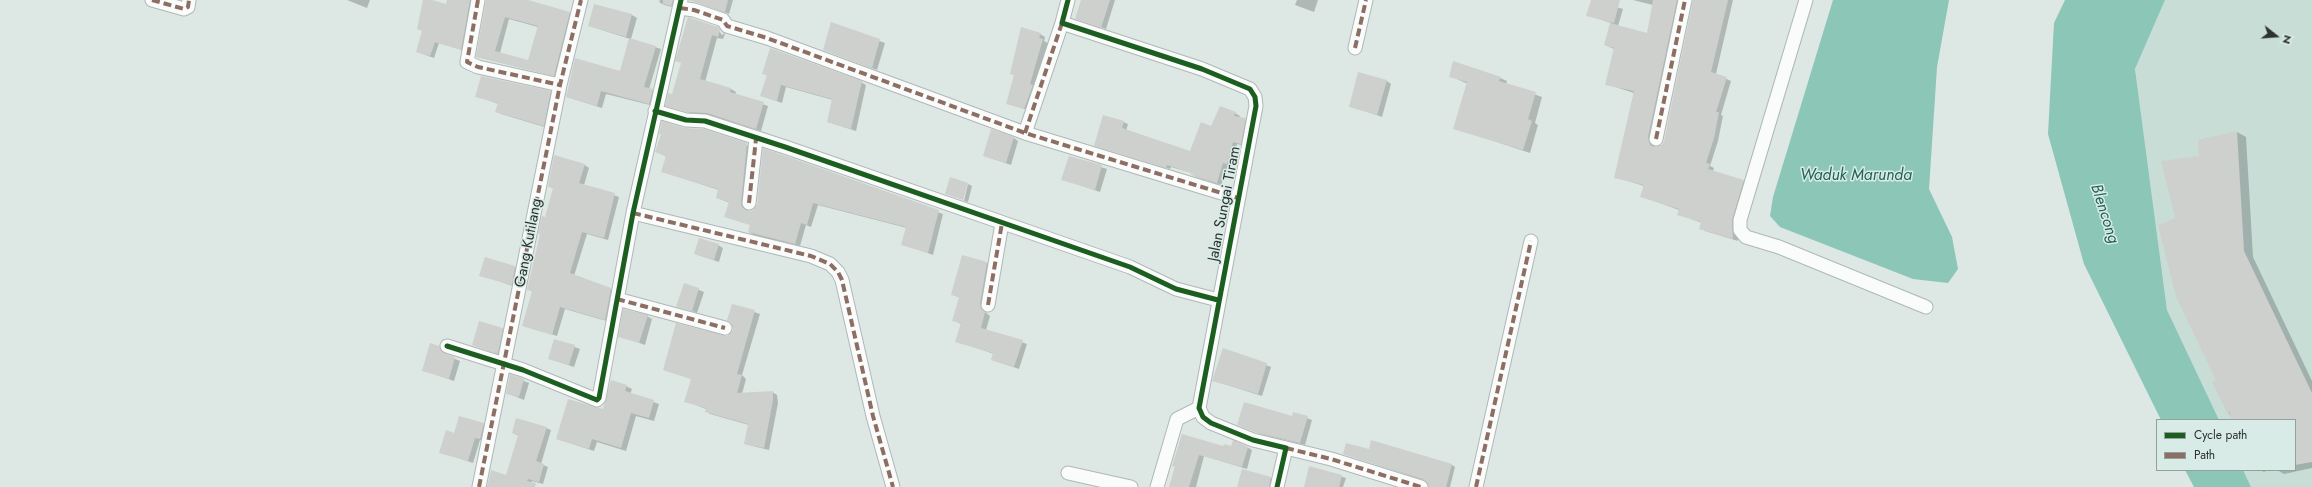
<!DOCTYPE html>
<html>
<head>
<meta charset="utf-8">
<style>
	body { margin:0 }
	#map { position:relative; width:2312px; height:487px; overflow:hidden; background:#dde7e4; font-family:Jost,sans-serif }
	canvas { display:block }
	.legend { position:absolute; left:2156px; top:419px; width:140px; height:52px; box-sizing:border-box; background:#d9ebe6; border:1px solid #93a19d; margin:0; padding:5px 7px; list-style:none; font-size:12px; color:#2b3230 }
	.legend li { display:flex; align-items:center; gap:8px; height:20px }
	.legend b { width:20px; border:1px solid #93a19d }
	.north { position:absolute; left:2256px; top:16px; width:40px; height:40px; -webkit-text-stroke:3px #d9ebe6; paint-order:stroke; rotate:107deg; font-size:11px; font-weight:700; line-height:16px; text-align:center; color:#2b3230 }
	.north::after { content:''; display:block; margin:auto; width:14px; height:18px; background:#2b3230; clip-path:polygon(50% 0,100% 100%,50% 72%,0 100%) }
</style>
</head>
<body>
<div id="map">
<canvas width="2312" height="487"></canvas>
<ul class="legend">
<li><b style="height:5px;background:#1b5e20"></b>Cycle path</li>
<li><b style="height:5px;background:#8d6e63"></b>Path</li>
</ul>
<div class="north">N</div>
</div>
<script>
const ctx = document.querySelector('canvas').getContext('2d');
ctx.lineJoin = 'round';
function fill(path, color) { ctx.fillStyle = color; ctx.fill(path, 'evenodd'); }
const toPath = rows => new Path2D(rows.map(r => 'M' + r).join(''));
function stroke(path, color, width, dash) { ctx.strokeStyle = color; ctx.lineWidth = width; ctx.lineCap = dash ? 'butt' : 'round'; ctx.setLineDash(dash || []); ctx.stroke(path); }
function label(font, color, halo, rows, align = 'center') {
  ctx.font = font + ' Jost,sans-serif'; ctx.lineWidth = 3; ctx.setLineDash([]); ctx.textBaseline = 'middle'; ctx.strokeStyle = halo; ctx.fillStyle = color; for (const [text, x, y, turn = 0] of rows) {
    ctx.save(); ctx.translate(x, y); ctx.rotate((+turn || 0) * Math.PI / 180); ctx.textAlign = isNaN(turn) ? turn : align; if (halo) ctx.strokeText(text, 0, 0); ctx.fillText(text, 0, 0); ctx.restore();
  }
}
const built = toPath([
	[2165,0,2312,0,2312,487,2251,487,2243,470,2295,470,2295,420,2219,420,2167,310,2135,69]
]);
const water = toPath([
	[1833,0,1949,0,1937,67,1929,189,1952,237,1958,269,1948,283,1913,279,1780,227,1770,216,1773,197],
	[2065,0,2165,0,2135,69,2167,310,2219,420,2161,420,2084,264,2048,134,2054,23],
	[2185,470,2243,470,2251,487,2194,487]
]);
const shadow = toPath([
	[347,0,370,0,367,8],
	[424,0,446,5,448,0,475,0,465,51,439,43,434,58,417,52,423,31],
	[487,0,525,0,574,15,559,77,477,57],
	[509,19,538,27,528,62,500,53],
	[660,0,678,0,676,8,664,5,659,2],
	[733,0,729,14,690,0],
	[1082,0,1115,0,1106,29,1076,18],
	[1297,0,1318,0,1314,12,1295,5],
	[1592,0,1623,9,1618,26,1648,34,1653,5,1633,0,1683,0,1653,141,1655,148,1662,145,1665,141,1694,0,1733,0,1716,74,1731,81,1721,115,1723,116,1718,141,1710,166,1714,168,1713,171,1748,183,1736,223,1738,241,1705,231,1701,228,1702,223,1678,214,1679,210,1641,196,1644,186,1615,177,1634,93,1606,84,1614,49,1605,45,1611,23,1587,15],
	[632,15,637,18,631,39,661,49,649,89,657,93,654,106,606,94,602,108,567,97,620,72,630,39,589,26],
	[832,24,885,43,877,70,824,50],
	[717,28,722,35,724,34,721,30,725,34,723,39,717,38,705,82,731,89,736,92,735,95,768,106,761,131,713,116,693,114,667,105,672,96,682,64],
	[1040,34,1045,37,1044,41,1048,43,1030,111,1007,103],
	[763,73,861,82,866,85,856,131,828,122,833,100,786,87,782,103,762,96,768,76],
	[1450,76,1500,78,1507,81,1506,84,1542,97,1535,123,1538,125,1530,153,1454,128,1468,84],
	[1387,81,1391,84,1382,117,1350,106],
	[550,92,555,95,548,128,501,114,497,111,499,104,476,96],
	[1235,113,1240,116,1239,118,1250,122,1245,146,1237,144,1231,166,1228,165,1221,185,1196,177,1192,173,1171,167,1170,169,1095,145,1123,122,1128,124,1126,131,1190,152,1212,128],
	[684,129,703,130,752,147,746,205,748,212,753,211,758,205,764,150,943,214,933,255,902,244,907,228,818,205,811,227,806,225,800,246,753,235,749,232,751,225,726,217,730,203,717,198,719,190,663,172,667,157,657,152],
	[2237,132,2246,137,2253,257,2312,381,2312,420,2295,429,2295,420,2233,420,2228,412,2176,219,2200,157,2199,140],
	[1014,138,1018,141,1011,165,984,156],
	[1069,157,1107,169,1100,192,1062,179],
	[585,165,589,168,584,185,619,197,608,240,587,234,574,276,616,291,610,322,565,309,557,336,523,325,533,292,528,289,554,189,549,186],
	[968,184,972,186,968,202,964,201],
	[718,245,723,248,719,262,695,254],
	[485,258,520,269,516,287,480,275],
	[987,263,992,266,985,307,985,312,990,316,986,330,1027,344,1019,369,992,360,994,354,956,341,961,324,953,320,960,298,952,294],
	[684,284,704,292,697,313,678,306],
	[733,305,760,314,742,375,746,379,742,394,772,392,777,395,778,403,769,450,745,444,749,425,710,414,706,411,706,409,686,401,692,379,664,370,728,337,734,330],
	[647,316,652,319,645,345,620,336],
	[503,329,508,331,503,356,473,345],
	[555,340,580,349,574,367,550,359],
	[439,347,448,356,460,361,454,381,423,370],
	[1223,349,1271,367,1262,396,1214,381],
	[511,376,529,383,524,400,507,393],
	[626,386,632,389,630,394,659,404,654,421,636,416,626,451,597,442,594,451,557,439,603,410],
	[1294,413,1312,420,1305,445,1261,434,1243,427,1293,418],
	[483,424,488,427,485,441,480,440,473,463,440,452,455,434],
	[546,428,551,430,541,464,548,467,543,484,532,481,530,487,488,487,507,476,519,436,513,433],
	[2312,432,2312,468,2284,474,2277,470,2295,470,2295,435],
	[1183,435,1224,447,1247,447,1252,450,1247,469,1204,456,1196,487,1170,487],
	[1369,450,1452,465,1455,467,1450,487,1429,487,1427,481,1344,454],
	[1309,467,1346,478,1343,487,1307,487],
	[2260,470,2268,470,2264,472],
	[1271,478,1275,481,1274,487,1238,487]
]);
const building = toPath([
	[423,0,432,0,446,4,447,0,470,0,461,50,435,42,430,56,416,52,422,31,417,29],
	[486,0,528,0,570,12,554,76,476,57],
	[505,17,538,26,528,60,495,51],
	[663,0,673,0,671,6,663,4],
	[689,0,728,0,725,12],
	[1081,0,1110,0,1101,28,1075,19],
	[1591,0,1620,0,1614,23,1586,16],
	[1653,0,1677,0,1648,137,1650,145,1655,147,1662,145,1664,141,1693,0,1728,0,1711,72,1727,77,1716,112,1719,112,1714,138,1706,163,1710,164,1708,169,1744,180,1732,220,1733,239,1699,229,1701,222,1677,215,1679,209,1640,197,1644,185,1614,178,1634,91,1605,85,1614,48,1604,45,1610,23,1647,33],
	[594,4,632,14,626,37,588,26],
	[688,17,718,27,720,30,718,37,712,35,700,79,731,88,730,92,764,102,756,129,707,113,687,112,665,106,668,93,672,94,681,63,675,61],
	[831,22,880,39,872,68,823,50],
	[1021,27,1041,33,1039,38,1043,39,1030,84,1033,85,1024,109,1006,104,1014,75,1010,74],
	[629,38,656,46,644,87,653,89,649,104,601,91,597,106,566,97,575,58,620,71],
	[770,48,862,81,851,129,827,122,832,99,781,85,777,101,760,96,767,75,762,74],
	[1453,61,1501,77,1499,81,1536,92,1528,119,1532,121,1523,150,1453,129,1467,82,1449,77],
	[1358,72,1387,80,1377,115,1349,107],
	[481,76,551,91,544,126,495,112,498,103,475,97],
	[1220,106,1236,112,1234,116,1246,118,1241,144,1233,142,1227,164,1223,163,1217,183,1191,175,1191,173,1167,165,1166,168,1094,146,1103,115,1124,121,1122,128,1190,151,1201,122,1211,126],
	[662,121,684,128,704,129,747,143,741,202,742,207,748,211,753,210,757,204,763,148,939,210,928,253,901,245,906,227,813,203,807,225,801,223,795,244,748,232,750,225,724,217,729,202,716,198,718,189,661,172,666,156,655,152,661,134,659,134],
	[991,129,1014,137,1006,163,983,156],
	[2237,131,2244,251,2312,393,2312,462,2295,465,2295,420,2232,420,2229,412,2227,413,2212,382,2216,380,2176,297,2158,225,2175,218,2161,161,2199,156,2198,140],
	[554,155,585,164,579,183,615,193,604,238,582,232,570,273,611,288,605,320,560,307,552,335,522,326,532,291,527,290,540,234,538,233,542,216,545,217,553,188,548,187],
	[1069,156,1102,165,1095,190,1061,180],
	[950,177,968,183,963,200,945,194],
	[699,238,719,244,714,260,694,254],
	[962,255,987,262,980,304,981,308,985,312,981,328,1023,340,1014,367,991,360,993,353,955,342,961,323,952,321,959,297,951,295],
	[485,257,515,266,512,285,479,276],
	[684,283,699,288,692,311,676,307],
	[732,304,755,310,737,374,742,375,737,393,773,391,773,400,764,448,744,444,748,424,705,412,706,408,684,402,691,379,663,370,676,323,727,336,733,330,731,323,727,320],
	[623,309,648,315,639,343,618,337],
	[479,321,503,328,498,354,472,345],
	[554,339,575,345,569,365,548,359],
	[430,343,439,346,444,353,455,357,449,379,422,371],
	[1223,348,1267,363,1258,394,1212,381],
	[510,374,524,379,519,397,506,394],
	[611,380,627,385,625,391,654,400,649,418,631,413,621,448,592,439,589,449,556,439,568,399,603,409],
	[1244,402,1292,416,1293,412,1308,416,1300,443,1255,432,1237,425],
	[459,416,484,423,480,439,475,438,468,461,439,453,446,430,454,433],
	[516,418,547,427,536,461,544,464,539,482,528,479,527,481,536,483,535,487,487,487,491,470,506,475,518,435,512,433],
	[1182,434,1223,446,1224,444,1231,446,1233,440,1248,447,1242,467,1199,455,1189,487,1169,487,1175,467,1172,466],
	[1371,440,1452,464,1446,487,1429,487,1423,479,1343,454,1346,443,1369,449],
	[1309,466,1342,475,1339,487,1304,487],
	[1242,469,1271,477,1269,487,1237,487]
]);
const street = toPath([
	[152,0,184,9,188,7,189,0],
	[478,0,467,62,478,67,560,85],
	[1068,0,1062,23,1202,69,1250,89,1255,97,1256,106,1199,408,1203,417,1211,423,1253,440,1286,448,1277,487],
	[1806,0,1740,220,1740,230,1746,237,1779,247,1926,307],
	[680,8,694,10,723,20,727,26,767,38,1025,133,1238,198],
	[1355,48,1366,0],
	[655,111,686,120,705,121,785,147,1130,267,1176,289,1218,300],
	[1025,133,1062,23],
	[1656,139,1685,0],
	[749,203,756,139],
	[633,213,811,256,830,264,838,272,842,280,873,416,893,487],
	[617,299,725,328],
	[988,305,1002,223],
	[447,346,523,370,597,400,599,398,633,213,681,0],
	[1286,448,1331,459,1421,487],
	[1068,473,1131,487],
	[479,487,560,85,581,0],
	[1157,487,1177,419,1199,408],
	[1476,487,1531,241]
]);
const quiet = toPath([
	[152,0,184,9,188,7,189,0],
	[478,0,467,62,478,67,560,85],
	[680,8,694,10,723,20,727,26,767,38,1025,133,1238,198],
	[1355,48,1366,0],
	[1025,133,1062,23],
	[1656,139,1685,0],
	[749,203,756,139],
	[633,213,811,256,830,264,838,272,842,280,873,416,893,487],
	[617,299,725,328],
	[988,305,1002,223],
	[1286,448,1331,459,1421,487],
	[479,487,560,85,581,0],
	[1476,487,1531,241]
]);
const cycleway = toPath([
	[1068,0,1062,23,1202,69,1250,89,1255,97,1256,106,1199,408,1203,417,1211,423,1253,440,1286,448,1277,487],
	[655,111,686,120,705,121,785,147,1130,267,1176,289,1218,300],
	[447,346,523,370,597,400,599,398,633,213,681,0]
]);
const streetNames = [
	["Jalan Sungai Tiram",1225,204,-79],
	["Gang Kutilang",529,243,-79]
];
const waterNames = [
	["Waduk Marunda",1856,176],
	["Blencong",2104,214,72]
];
fill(built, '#c9ddd7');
fill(water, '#8bc6b7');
fill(shadow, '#0003');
fill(building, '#ced0ce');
stroke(street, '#b0b8b6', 15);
stroke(street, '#fafbfb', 13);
stroke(quiet, '#8d6e63', 4, [8, 4]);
stroke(cycleway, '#1b5e20', 5);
label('15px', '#2b3230', '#d9ebe6', streetNames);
label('italic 16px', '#226254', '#d9ebe6', waterNames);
</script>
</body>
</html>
